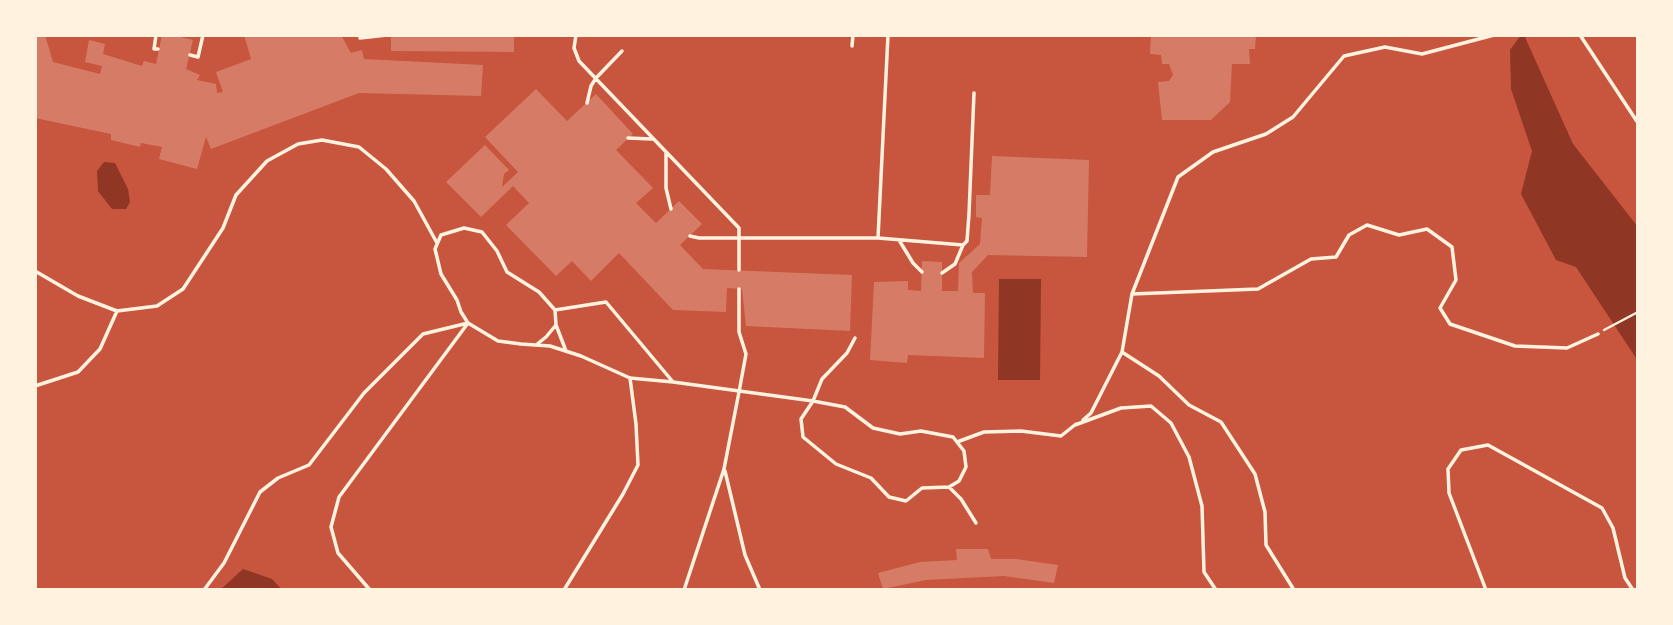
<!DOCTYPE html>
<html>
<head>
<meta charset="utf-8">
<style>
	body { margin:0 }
	#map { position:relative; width:1673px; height:625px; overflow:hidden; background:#c8553d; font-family:Merriweather,serif }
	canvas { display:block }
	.frame { position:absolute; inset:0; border:37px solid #fff3e0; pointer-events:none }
</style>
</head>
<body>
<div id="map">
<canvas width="1673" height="625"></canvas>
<div class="frame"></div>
</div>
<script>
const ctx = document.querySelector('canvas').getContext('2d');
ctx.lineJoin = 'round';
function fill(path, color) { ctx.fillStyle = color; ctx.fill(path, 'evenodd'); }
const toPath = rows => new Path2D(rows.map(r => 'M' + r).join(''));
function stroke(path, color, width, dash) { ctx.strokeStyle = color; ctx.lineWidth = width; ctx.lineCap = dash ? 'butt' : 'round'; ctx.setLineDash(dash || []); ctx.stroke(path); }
const water = toPath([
	[1521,35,1524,35,1573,144,1638,227,1638,361,1576,267,1556,260,1521,194,1532,151,1511,89,1510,50],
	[104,162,115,163,128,189,130,202,126,209,112,209,98,191,97,171],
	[999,279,1041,279,1040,380,998,380],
	[243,569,272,579,282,590,220,590]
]);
const building = toPath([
	[35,35,45,35,53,62,100,74,102,66,85,62,89,40,105,44,103,54,142,66,144,61,156,64,162,35,172,35,193,40,186,69,200,75,197,80,216,84,217,93,223,92,216,72,251,59,244,35,341,35,351,53,362,50,364,59,483,65,481,96,359,93,211,149,206,137,197,169,159,159,162,147,141,143,140,147,111,140,111,134,35,118],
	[391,35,514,35,514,52,391,51],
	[1151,35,1256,35,1255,49,1249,49,1250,64,1232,64,1230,102,1211,120,1162,120,1158,82,1169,81,1173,75,1169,64,1162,64,1161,55,1150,54],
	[536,89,567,121,596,94,633,134,616,150,653,188,636,203,656,223,679,201,702,224,680,245,703,269,852,275,850,331,746,326,742,289,727,288,726,312,673,310,619,253,591,281,572,261,556,276,506,225,529,203,513,186,481,217,446,182,485,145,509,170,504,174,502,187,518,172,485,137],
	[992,156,1089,160,1087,257,988,255,972,272,973,293,985,293,984,358,908,355,907,363,870,360,874,282,908,281,908,290,921,291,922,261,942,262,942,291,958,291,959,263,980,244,982,218,976,217,976,195,990,195],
	[956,549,988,549,991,559,1016,559,1058,565,1054,583,1004,576,926,580,883,589,878,573,920,562,957,560]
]);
const path = toPath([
	[1604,330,1638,312]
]);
const service = toPath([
	[156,35,154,49,158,49],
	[576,35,574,48,579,61,739,228,739,238,878,238,963,245,967,241,969,214,974,93],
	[1494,35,1422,54,1385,47,1344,56,1293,117,1266,134,1213,152,1178,177,1132,294,1258,289,1311,259,1336,257,1349,235,1367,225,1399,235,1427,229,1452,247,1456,280,1440,308,1450,324,1515,346,1567,348,1598,334],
	[1580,35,1638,123],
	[360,38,387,35],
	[852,46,853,35],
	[190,55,198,57,203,35],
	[587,103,591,86,596,78,622,51],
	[628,138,652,139],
	[666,152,666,188,671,209],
	[690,236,699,238,739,238,739,270],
	[878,238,888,35],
	[899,240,913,263,922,272],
	[35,271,78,296,117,311,157,306,183,289,223,228,236,195,267,161,298,144,322,140,359,147,386,169,414,201,437,243],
	[942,273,955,264,963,245],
	[555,310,606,302,673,382,813,401,845,407,873,428,900,434,921,431,953,437,964,451,966,467,959,481,949,487],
	[556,325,566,351],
	[855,338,847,353,822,379,813,401,801,419,803,437,836,464,871,478,889,497,906,501,922,488,949,487,961,499,976,523],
	[536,345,546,337,556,325,555,310,539,292,507,272,497,251,482,232,464,228,441,235,435,249,441,274,457,300,461,312,468,323,498,341,521,344,550,346,581,356,630,378,673,382],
	[1122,352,1159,376,1189,405,1221,422,1255,474,1265,512,1266,545,1294,590],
	[35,386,78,372,100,349,117,311],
	[1083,420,1091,413,1122,352,1132,294],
	[1075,425,1121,408,1151,406,1171,423,1189,457,1202,506,1204,572,1216,590],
	[957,442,984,432,1021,431,1061,436,1076,424],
	[725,471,745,555,760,590],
	[204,590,224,563,260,492,278,478,309,465,364,393,423,334,468,323],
	[370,590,338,553,331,527,339,497,468,323],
	[564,590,623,494,638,465,636,424,630,378],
	[684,590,724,469,739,392,746,354,739,332,739,289],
	[1486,590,1449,493,1448,469,1461,450,1488,445,1602,508,1613,528,1625,578,1633,590]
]);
fill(water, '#8f3625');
fill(building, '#d67c66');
stroke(path, '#fff3e0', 2.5);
stroke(service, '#fff3e0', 3.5);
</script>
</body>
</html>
